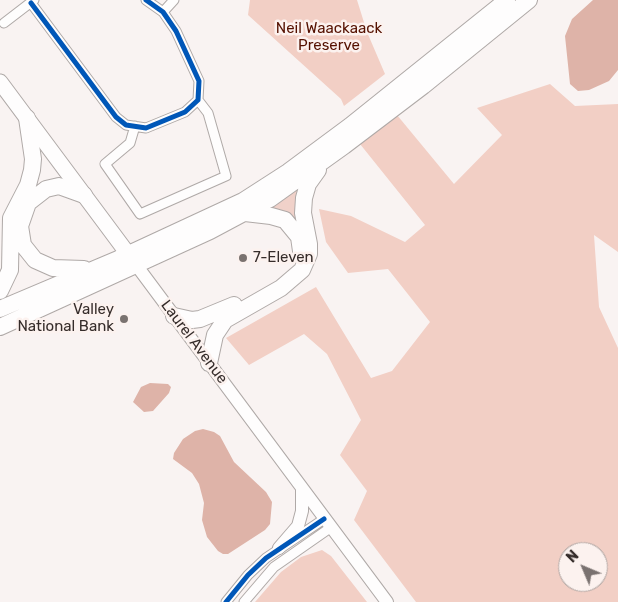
<!DOCTYPE html>
<html>
<head>
<meta charset="utf-8">
<style>
	body { margin:0 }
	#map { position:relative; width:618px; height:602px; overflow:hidden; background:#f9f3f2; font-family:Rubik,sans-serif }
	canvas { display:block }
	.north { position:absolute; left:558px; top:542px; width:50px; height:50px; box-sizing:border-box; background:#fcf2ef; border:1px solid #aca3a0; border-radius:50%; rotate:315deg; font-size:14px; font-weight:700; line-height:20px; text-align:center; color:#352c2a }
	.north::after { content:''; display:block; margin:auto; width:18px; height:22px; background:#7a7270; clip-path:polygon(50% 0,100% 100%,50% 72%,0 100%) }
</style>
</head>
<body>
<div id="map">
<canvas width="618" height="602"></canvas>
<div class="north">N</div>
</div>
<script>
const ctx = document.querySelector('canvas').getContext('2d');
ctx.lineJoin = 'round';
function fill(path, color) { ctx.fillStyle = color; ctx.fill(path, 'evenodd'); }
const toPath = rows => new Path2D(rows.map(r => 'M' + r).join(''));
function stroke(path, color, width, dash) { ctx.strokeStyle = color; ctx.lineWidth = width; ctx.lineCap = dash ? 'butt' : 'round'; ctx.setLineDash(dash || []); ctx.stroke(path); }
function label(font, color, halo, rows, align = 'center') {
  ctx.font = font + ' Rubik,sans-serif'; ctx.lineWidth = 5; ctx.setLineDash([]); ctx.textBaseline = 'middle'; ctx.strokeStyle = halo; ctx.fillStyle = color; for (const [text, x, y, turn = 0] of rows) {
    ctx.save(); ctx.translate(x, y); ctx.rotate((+turn || 0) * Math.PI / 180); ctx.textAlign = isNaN(turn) ? turn : align; if (halo) ctx.strokeText(text, 0, 0); ctx.fillText(text, 0, 0); ctx.restore();
  }
}
const green = toPath([
	[303,185,304,233,269,208]
]);
const forest = toPath([
	[250,0,357,0,367,32,385,74,344,106,341,99,248,15],
	[550,84,575,106,618,104,618,252,594,235,599,307,618,348,618,602,416,602,354,520,367,491,340,455,361,420,327,354,304,334,249,365,226,338,316,287,371,378,392,371,430,322,388,269,348,273,326,242,319,209,351,216,405,242,425,225,360,144,397,115,454,184,502,135,477,108],
	[568,552,598,552,598,582,568,582],
	[322,550,331,556,367,602,255,602,281,572,301,557]
]);
const water = toPath([
	[593,0,618,0,618,70,609,81,589,90,578,91,570,84,565,36,572,19],
	[150,383,168,384,171,387,169,393,153,411,144,412,133,402,141,387],
	[203,429,214,432,220,436,234,462,266,492,272,502,270,524,265,530,228,554,223,554,218,551,207,537,202,520,204,503,199,484,192,473,173,459,174,453,183,439,195,431]
]);
const street = toPath([
	[31,3,116,117,126,125,146,128,185,112,198,100,199,81,176,31,163,12,146,0],
	[163,12,174,0],
	[4,23,34,0],
	[135,126,130,143,105,164,140,214,226,176,208,113,198,100],
	[226,602,248,575,266,558,324,519],
	[244,602,274,567,330,528]
]);
const secondary = toPath([
	[131,258,387,602],
	[279,548,298,526,302,511,302,488]
]);
const primary = toPath([
	[0,82,128,254]
]);
const highway = toPath([
	[84,195,59,186,46,189,28,203,20,226,23,245,35,260,53,268,84,269],
	[245,213,271,216,285,220,299,237,301,251],
	[0,291,10,270,11,218,28,185,32,170,33,159,27,118],
	[0,309,118,259,243,201,288,172,350,126,507,0],
	[174,316,192,320,200,319,234,305],
	[0,327,210,231,270,199,344,146,423,86,529,0],
	[209,363,215,335,225,320,281,288,302,270,309,254,309,244,303,213,304,198,308,184,318,170]
]);
const cycleway = toPath([
	[31,3,116,117,126,125,146,128,185,112,198,100,199,81,176,31,163,12,146,0],
	[226,602,248,575,266,558,324,519]
]);
const markers = [
	[243,258,5,"#7a7270"],
	[124,319,5,"#7a7270"]
];
const parkNames = [
	["Neil Waackaack",329,29],
	["Preserve",329,46]
];
const poiNames = [
	["7-Eleven",253,258],
	["Valley",114,310,"right"],
	["National Bank",114,327,"right"]
];
const streetNames = [
	["Laurel Avenue",194,342,53]
];
fill(green, '#f0d1c9');
fill(forest, '#f2cfc5');
fill(water, '#deb3a8');
stroke(street, '#afa9a7', 11);
stroke(secondary, '#afa9a7', 14);
stroke(primary, '#afa9a7', 17);
stroke(highway, '#afa9a7', 18);
stroke(street, '#fefdfd', 9);
stroke(secondary, '#fefdfd', 12);
stroke(primary, '#fefdfd', 15);
stroke(highway, '#fefdfd', 16);
stroke(cycleway, '#0057b8', 5);
for (const [x, y, r, color] of markers) { const dot = new Path2D(); dot.arc(x, y, r, 0, 2 * Math.PI); ctx.fillStyle = color; ctx.fill(dot); stroke(dot, '#fcf2ef', 2); }
label('15px', '#510', '#fcf2ef', parkNames);
label('15px', '#352c2a', '#fcf2ef', poiNames, 'left');
label('15px', '#352c2a', '#fcf2ef', streetNames);
</script>
</body>
</html>
